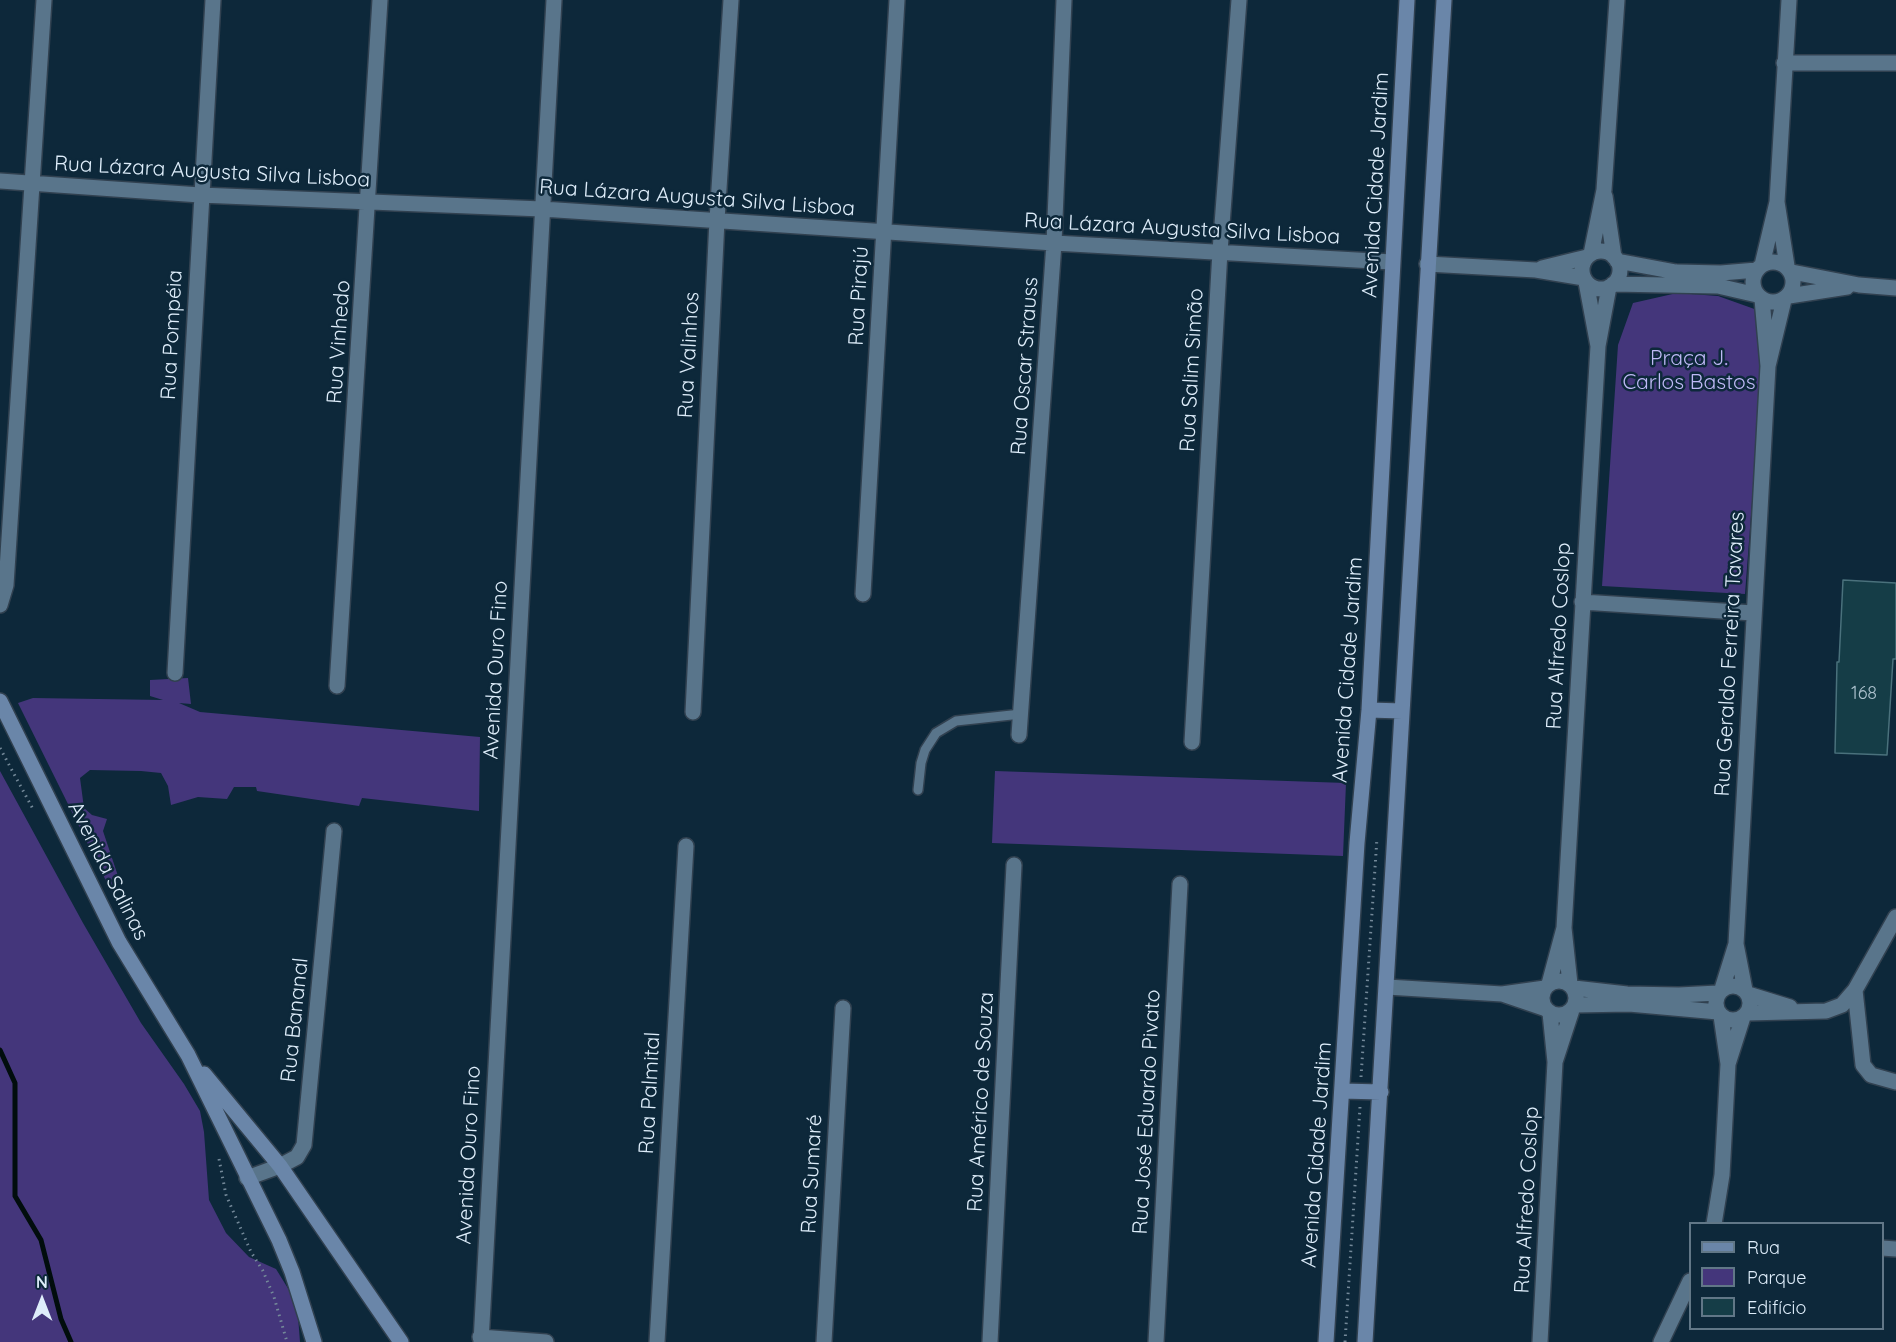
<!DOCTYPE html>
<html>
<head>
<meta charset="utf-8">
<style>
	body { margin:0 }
	#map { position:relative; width:1896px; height:1342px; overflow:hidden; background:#0d283a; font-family:Quicksand,sans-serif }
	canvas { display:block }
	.legend { position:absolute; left:1689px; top:1222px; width:195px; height:108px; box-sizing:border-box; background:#0d283a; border:2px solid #617787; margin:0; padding:8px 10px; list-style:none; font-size:18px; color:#deedfa }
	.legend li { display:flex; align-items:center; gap:12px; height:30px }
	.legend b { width:30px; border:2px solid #617787 }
	.north { position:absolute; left:12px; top:1270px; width:60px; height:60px; -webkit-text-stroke:4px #0d283a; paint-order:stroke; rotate:0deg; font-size:16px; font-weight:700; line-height:24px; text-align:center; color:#deedfa }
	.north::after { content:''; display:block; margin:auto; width:21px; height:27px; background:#deedfa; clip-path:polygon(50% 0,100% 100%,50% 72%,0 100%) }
</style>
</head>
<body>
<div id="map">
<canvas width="1896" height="1342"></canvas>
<ul class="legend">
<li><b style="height:8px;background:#6a86a9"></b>Rua</li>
<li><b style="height:16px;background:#44367b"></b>Parque</li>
<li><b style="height:16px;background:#153d47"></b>Edifício</li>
</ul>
<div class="north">N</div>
</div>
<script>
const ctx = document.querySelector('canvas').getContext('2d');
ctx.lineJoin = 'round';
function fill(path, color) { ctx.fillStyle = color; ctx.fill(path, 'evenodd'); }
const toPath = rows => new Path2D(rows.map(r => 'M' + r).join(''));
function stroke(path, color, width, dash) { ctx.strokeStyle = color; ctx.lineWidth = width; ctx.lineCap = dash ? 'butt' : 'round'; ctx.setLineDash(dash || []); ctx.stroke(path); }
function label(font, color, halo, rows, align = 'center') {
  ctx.font = font + ' Quicksand,sans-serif'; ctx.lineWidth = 5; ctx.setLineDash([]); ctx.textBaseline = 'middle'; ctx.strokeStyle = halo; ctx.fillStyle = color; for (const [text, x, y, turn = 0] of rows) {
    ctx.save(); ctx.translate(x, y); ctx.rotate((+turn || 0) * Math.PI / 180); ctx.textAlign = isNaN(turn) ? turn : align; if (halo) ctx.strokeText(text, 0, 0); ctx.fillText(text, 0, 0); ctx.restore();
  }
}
const green = toPath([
	[1677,293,1718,296,1760,311,1762,371,1745,594,1602,586,1618,345,1633,303],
	[188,678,191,704,179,703,200,712,480,737,479,811,362,798,359,806,257,791,256,787,234,787,227,799,198,797,171,805,168,786,161,773,141,771,90,770,80,778,84,808,92,815,107,819,103,831,119,879,113,895,18,703,33,698,163,700,150,696,150,680],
	[0,771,83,923,141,1023,184,1084,200,1111,204,1132,209,1200,226,1233,249,1257,276,1269,297,1303,300,1342,0,1342],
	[995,771,1346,783,1343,856,992,843]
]);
const stream = toPath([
	[0,1050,15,1083,15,1196,41,1240,61,1319,71,1342]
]);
const building = toPath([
	[1843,580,1896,583,1896,659,1893,659,1887,755,1835,753,1837,662,1839,662,1843,580]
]);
const path = toPath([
	[0,748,34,811],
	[1361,1077,1377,838],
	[219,1159,226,1195,251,1252,263,1271,274,1297,287,1342],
	[1345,1342,1360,1107]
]);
const lane = toPath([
	[918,790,921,763,925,750,936,733,956,721,1021,714]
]);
const street = toPath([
	[1784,63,1896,63],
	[0,181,200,195,542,209,1054,243,1392,262],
	[1605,196,1614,257],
	[1777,202,1789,0],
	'1582 270a19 19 0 1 1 38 0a19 19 0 1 1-38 0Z',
	[1591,254,1604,190,1617,0],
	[1617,261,1676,272,1721,273,1757,270],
	'1753 282a20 20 0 1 1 40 0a20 20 0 1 1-40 0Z',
	[1427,264,1536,270,1584,278],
	[1762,265,1777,202,1787,266],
	[1542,268,1587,257],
	[1792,272,1859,285,1896,288],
	[1586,282,1598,346,1609,287],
	[1613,284,1718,286,1757,295],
	[1789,296,1847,287],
	[1762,299,1768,366,1784,300],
	[863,594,897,0],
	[1582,602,1753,613],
	[0,605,6,585,44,0],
	[175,673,213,0],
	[337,686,380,0],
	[693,712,717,220,731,0],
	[1019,735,1054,243,1064,0],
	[1192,742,1220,251,1239,0],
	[1564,928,1598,346],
	[1736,944,1768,366],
	'1542 998a17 17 0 1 1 34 0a17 17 0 1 1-34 0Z',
	[1549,984,1564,928,1570,984],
	'1716 1003a17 17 0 1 1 34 0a17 17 0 1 1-34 0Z',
	[1387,987,1502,994],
	[1545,988,1502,994,1546,1009],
	[1574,988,1627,994,1679,995,1718,993],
	[1722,989,1736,944,1745,990],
	[1855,990,1863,1065,1871,1075,1896,1082],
	[1748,994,1790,1007],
	[1575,1005,1629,1004,1718,1012],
	[1550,1013,1555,1062,1572,1010],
	[1747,1013,1826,1011,1842,1005,1855,990,1896,917],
	[1721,1016,1728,1064,1743,1017],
	[247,1178,280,1166,297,1157,304,1145,334,831],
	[1714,1224,1722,1175,1728,1064],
	[1882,1248,1896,1249],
	[480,1337,546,1342],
	[481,1342,554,0],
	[657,1342,686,846],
	[824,1342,843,1008],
	[990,1342,1014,865],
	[1156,1342,1180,884],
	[1540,1342,1555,1062],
	[1661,1342,1690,1281]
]);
const secondary = toPath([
	[0,701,119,942,188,1055,279,1240,292,1272,314,1342],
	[1369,710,1402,711],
	[204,1074,280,1166,401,1342],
	[1342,1091,1381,1092],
	[1326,1342,1357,843,1369,710,1407,0],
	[1365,1342,1444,0]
]);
const numberNames = [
	["168",1864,694]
];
const streetNames = [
	["Rua Lázara Augusta Silva Lisboa",212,172,3],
	["Avenida Cidade Jardim",1376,185,-87],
	["Rua Lázara Augusta Silva Lisboa",697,198,4],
	["Rua Lázara Augusta Silva Lisboa",1182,229,3],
	["Rua Pirajú",859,296,-87],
	["Rua Pompéia",172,335,-87],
	["Rua Vinhedo",339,342,-86],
	["Rua Valinhos",689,355,-87],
	["Rua Oscar Strauss",1025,366,-86],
	["Rua Salim Simão",1192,370,-87],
	["Rua Alfredo Coslop",1559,636,-87],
	["Rua Geraldo Ferreira Tavares",1730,654,-87],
	["Avenida Ouro Fino",496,670,-87],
	["Avenida Cidade Jardim",1348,670,-86],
	["Avenida Salinas",108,871,63],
	["Rua Bananal",295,1020,-84],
	["Rua Palmital",650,1093,-87],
	["Rua Américo de Souza",981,1102,-87],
	["Rua José Eduardo Pivato",1147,1112,-87],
	["Avenida Ouro Fino",469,1155,-87],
	["Avenida Cidade Jardim",1317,1155,-86],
	["Rua Sumaré",812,1174,-87],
	["Rua Alfredo Coslop",1527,1200,-87]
];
const parkNames = [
	["Praça J.",1689,359],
	["Carlos Bastos",1689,383]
];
fill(green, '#44367b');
stroke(stream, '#010d0d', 5);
fill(building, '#153d47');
stroke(building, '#4a717c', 1.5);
stroke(lane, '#314150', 12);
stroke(street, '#314150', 18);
stroke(secondary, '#314150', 18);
stroke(path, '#748999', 3, [1.5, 4.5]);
stroke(lane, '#59758b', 9);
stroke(street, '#59758b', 15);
stroke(secondary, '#6a86a9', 15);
label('18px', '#acc1cd', null, numberNames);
label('21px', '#deedfa', '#0d283a', streetNames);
label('21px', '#bfb9f6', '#0d283a', parkNames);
</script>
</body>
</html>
